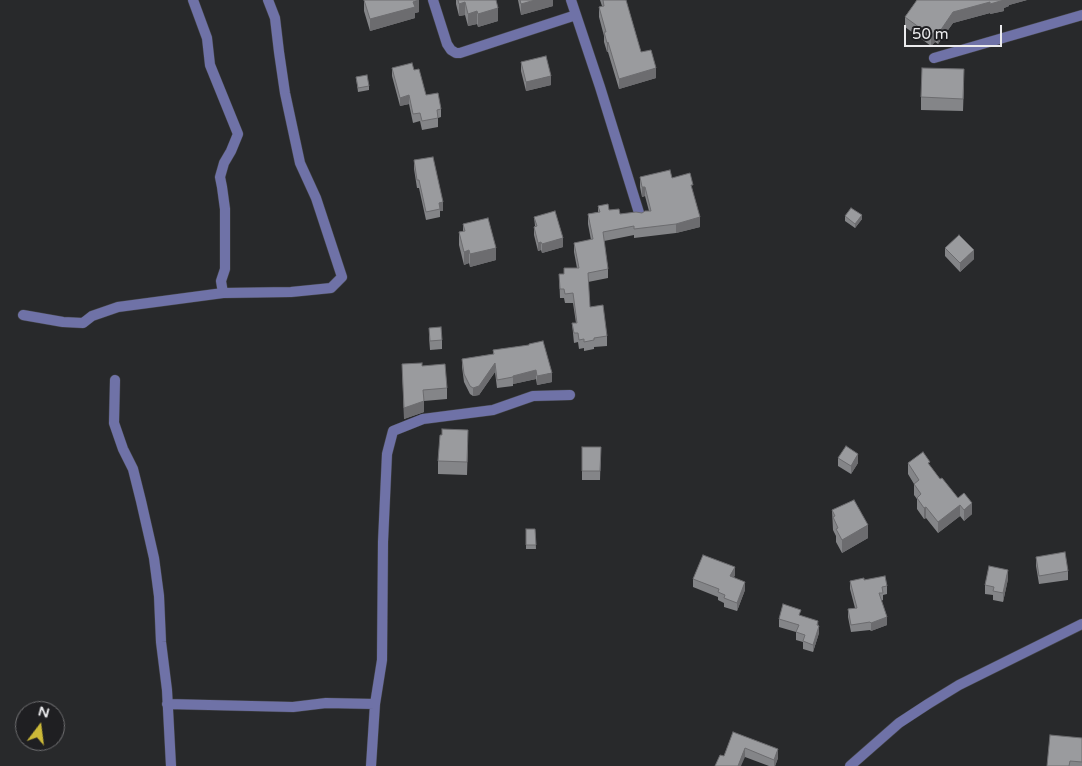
<!DOCTYPE html>
<html>
<head>
<meta charset="utf-8">
<style>
	body { margin:0 }
	#map { position:relative; width:1082px; height:766px; overflow:hidden; background:#28292b; font-family:"Varela Round",sans-serif }
	canvas { display:block }
	.north { position:absolute; left:15px; top:701px; width:50px; height:50px; box-sizing:border-box; background:#1f1f22; border:1px solid #717173; border-radius:50%; rotate:15deg; font-size:14px; font-weight:700; line-height:20px; text-align:center; color:#ebebed }
	.north::after { content:''; display:block; margin:auto; width:18px; height:22px; background:#ccb938; clip-path:polygon(50% 0,100% 100%,50% 72%,0 100%) }
	.scale { position:absolute; left:904px; top:25px; width:98px; height:22px; box-sizing:border-box; border:2px solid #ebebed; border-top:0; padding-left:6px; font-size:15px; line-height:18px; white-space:nowrap; color:#ebebed; -webkit-text-stroke:4px #1f1f22; paint-order:stroke }
</style>
</head>
<body>
<div id="map">
<canvas width="1082" height="766"></canvas>
<div class="north">N</div>
<div class="scale">50 m</div>
</div>
<script>
const ctx = document.querySelector('canvas').getContext('2d');
ctx.lineJoin = 'round';
const toPath = rows => new Path2D(rows.map(r => 'M' + r).join(''));
function stroke(path, color, width, dash) { ctx.strokeStyle = color; ctx.lineWidth = width; ctx.lineCap = dash ? 'butt' : 'round'; ctx.setLineDash(dash || []); ctx.stroke(path); }
function fill(path, color) { ctx.fillStyle = color; ctx.fill(path, 'evenodd'); }
const minor = toPath([
	[193,0,207,38,210,65,238,134,231,151,224,163,220,177,222,187,225,209,225,269,221,281,223,293],
	[433,0,447,44,451,50,456,53,460,53,576,15],
	[571,0,600,87,640,216],
	[934,58,1082,15],
	[23,315,63,322,83,323,92,316,118,307,223,293,291,292,331,288,342,277,316,198,300,163,285,93,279,52,275,18,268,0],
	[115,380,114,423,123,449,133,469,141,501,154,558,159,596,161,642,167,690,171,766],
	[167,704,293,707,326,703,375,704],
	[371,766,375,704,382,660,383,542,387,454,393,431,423,419,493,410,533,396,570,395]
]);
const tertiary = toPath([
	[850,766,899,723,928,704,959,685,1082,624]
]);
const wall = toPath([
	[364,0,419,12,415,13,415,18,370,31,364,11],
	[456,0,496,0,498,21,478,27,477,24,468,26,465,15,459,16,456,4],
	[518,0,553,0,553,6,521,15],
	[600,0,626,0,641,52,656,78,619,89,608,52,607,52,604,42,604,36,599,17,599,7,602,6],
	[917,0,1027,0,1009,5,1009,6,1004,8,1004,11,990,14,990,13,953,23,938,44,935,42,931,46,905,27,905,17],
	[521,62,551,85,526,91,521,71],
	[392,68,414,70,426,95,441,109,441,117,438,118,438,127,422,130,420,121,413,123,409,104,400,106,392,76],
	[356,77,369,86,369,90,358,92],
	[964,82,963,111,921,110,921,97],
	[414,160,443,211,440,211,440,217,426,220,419,188,417,188,414,169],
	[640,177,672,178,693,193,700,227,676,233,634,238,634,235,604,241,608,269,608,278,588,282,590,307,607,336,607,346,594,347,594,349,584,351,584,348,579,349,578,342,574,343,572,323,576,323,573,303,565,303,564,298,560,298,559,274,564,274,577,268,574,252,574,243,591,240,588,224,588,214,598,212,598,206,620,214,642,213,649,211,645,196,642,197,640,187],
	[845,216,862,219,855,228,845,221],
	[534,217,563,247,542,253,541,250,538,251,534,235,534,227,535,226],
	[463,224,496,260,470,267,469,263,464,265,459,245,459,232,463,231],
	[945,248,974,259,960,272,945,256],
	[429,328,442,340,442,349,430,350,429,337],
	[529,345,552,382,537,385,536,379,513,384,513,386,497,388,495,372,479,395,473,396,470,394,464,382,462,367,462,359,493,354,493,350],
	[402,364,422,366,447,388,447,399,424,401,424,412,404,419],
	[468,442,467,475,438,474,438,461],
	[582,447,601,447,600,480,582,480],
	[838,458,858,463,851,474,838,466],
	[908,463,930,466,940,479,972,514,964,521,960,516,938,533,926,518,924,519,917,509,917,499,914,495,914,484,908,474],
	[832,510,868,538,842,553,836,542,836,536,833,530],
	[526,529,535,529,536,549,526,549],
	[1036,557,1068,571,1068,580,1039,584,1036,566],
	[735,575,734,577,745,590,737,611,724,607,724,603,718,600,718,597,693,587,693,579],
	[1008,579,1003,602,993,600,993,595,985,594,985,585],
	[850,581,887,586,887,594,883,595,883,600,881,601,887,625,871,631,870,630,851,632,848,617,848,609,855,608,850,589],
	[801,616,818,625,819,633,813,652,803,649,803,642,796,640,796,632,779,627,779,619],
	[733,732,778,758,775,766,769,766,745,757],
	[1082,738,1082,766,1047,766]
]);
const shadedWall = toPath([
	[419,0,419,12,415,13,415,18,370,31,370,19],
	[535,0,553,0,553,6,521,15,521,4],
	[1003,0,1027,0,1009,5,1009,6,1004,8,1004,11,990,14,990,4],
	[465,2,465,15,459,16,459,4],
	[990,2,990,13,953,23,938,44,938,34,953,12],
	[498,8,498,21,478,27,478,14],
	[477,11,477,24,468,26,468,14],
	[935,31,935,42,931,46,931,36],
	[608,42,608,52,607,52,607,43],
	[656,68,656,78,619,89,619,79],
	[551,76,551,85,526,91,526,82],
	[409,95,409,104,400,106,400,98],
	[642,187,645,187,645,196,642,197],
	[443,202,443,211,440,211,439,203],
	[862,215,862,219,855,228,855,224],
	[700,217,700,227,676,233,676,224],
	[563,238,563,247,542,253,542,244],
	[541,242,541,250,538,251,538,243],
	[496,248,496,260,470,267,470,254],
	[469,250,469,263,464,265,464,252],
	[974,250,974,259,960,272,960,263],
	[495,363,495,372,479,395,473,396,473,388],
	[536,370,536,379,513,384,513,376],
	[552,373,552,382,537,385,537,376],
	[424,401,424,412,404,419,404,408],
	[858,454,858,463,851,474,851,466],
	[972,503,972,514,964,521,964,510],
	[960,505,960,516,938,533,938,522],
	[926,507,926,518,924,519,924,508],
	[868,525,868,538,842,553,842,540],
	[735,567,735,575,730,584,730,576],
	[1008,570,1008,579,1003,602,1003,593],
	[745,582,745,590,737,611,737,603],
	[887,617,887,625,871,631,871,623],
	[818,621,819,633,813,652,813,645],
	[745,748,745,757,741,766,738,766],
	[778,749,778,758,775,766,774,766,774,760]
]);
const building = toPath([
	[364,0,419,0,413,2,415,7,370,19,364,0],
	[458,0,496,0,498,8,478,14,477,11,468,14,465,2,459,4,458,0],
	[520,0,535,0,521,4,520,0],
	[603,0,626,0,641,52,651,50,656,68,619,79,608,42,607,43,604,32,606,32,599,7,604,6,603,0],
	[917,0,1004,0,990,4,990,2,953,12,938,34,935,31,931,36,905,17,917,0],
	[546,56,551,76,526,82,521,62,546,56],
	[412,63,414,70,419,69,426,95,438,93,441,109,437,110,438,118,422,121,420,113,413,114,409,95,400,98,392,68,412,63],
	[922,68,964,69,963,99,921,97,922,68],
	[367,75,369,86,358,88,356,77,367,75],
	[433,157,443,202,439,203,440,209,426,212,419,180,417,180,414,160,433,157],
	[670,170,672,178,690,173,693,185,691,185,700,217,676,224,634,229,634,226,603,232,608,269,588,273,590,307,603,305,607,336,594,338,594,340,584,342,584,339,579,340,578,333,574,333,572,323,577,323,573,293,565,294,564,289,560,289,559,274,564,274,564,268,579,268,574,243,593,239,588,214,600,212,598,206,608,204,609,210,619,209,620,214,636,212,642,213,645,211,651,211,645,187,642,187,640,177,670,170],
	[851,208,862,215,855,224,845,216,851,208],
	[555,211,563,238,542,244,541,242,538,243,534,227,537,226,534,217,555,211],
	[488,218,496,248,470,254,469,250,464,252,459,232,465,231,463,224,488,218],
	[959,235,974,250,960,263,945,248,959,235],
	[441,327,442,340,430,341,429,328,441,327],
	[543,341,552,373,537,376,536,370,513,376,513,377,497,380,495,363,479,386,473,388,470,386,464,374,462,359,494,354,493,350,529,345,529,344,543,341],
	[422,363,422,366,445,364,447,388,423,390,424,401,404,408,402,364,422,363],
	[442,429,468,430,467,462,438,461,440,435,442,435,442,429],
	[846,446,858,454,851,466,838,458,846,446],
	[582,447,601,447,600,471,582,471,582,447],
	[923,452,930,462,928,463,940,479,942,478,958,498,964,493,972,503,964,510,960,505,938,522,926,507,924,508,917,498,921,494,914,484,919,480,908,463,923,452],
	[854,500,868,525,842,540,836,529,838,528,833,517,835,516,832,510,854,500],
	[526,529,535,529,536,545,526,545,526,529],
	[1065,552,1068,571,1039,576,1036,557,1065,552],
	[703,555,735,567,730,576,745,582,737,603,724,598,725,595,718,592,719,589,693,579,703,555],
	[989,566,1008,570,1003,593,993,591,994,587,985,585,989,566],
	[885,576,887,586,882,587,883,593,879,593,887,617,871,623,870,622,851,625,848,609,857,608,850,581,864,578,864,580,885,576],
	[783,604,801,610,799,615,818,621,817,625,819,626,813,645,803,641,805,635,796,632,799,625,779,619,783,604],
	[733,732,778,749,774,760,745,748,738,766,715,766,720,755,724,756,733,732],
	[1050,735,1082,738,1082,762,1070,761,1069,766,1047,766,1050,735]
]);
stroke(minor, '#434446', 11);
stroke(tertiary, '#434446', 11);
stroke(minor, '#6f72a7', 10);
stroke(tertiary, '#6f72a7', 10);
fill(wall, '#848588');
fill(shadedWall, '#6c6c6f');
fill(building, '#9a9b9e');
stroke(building, '#6c6c6f', 1);
</script>
</body>
</html>
